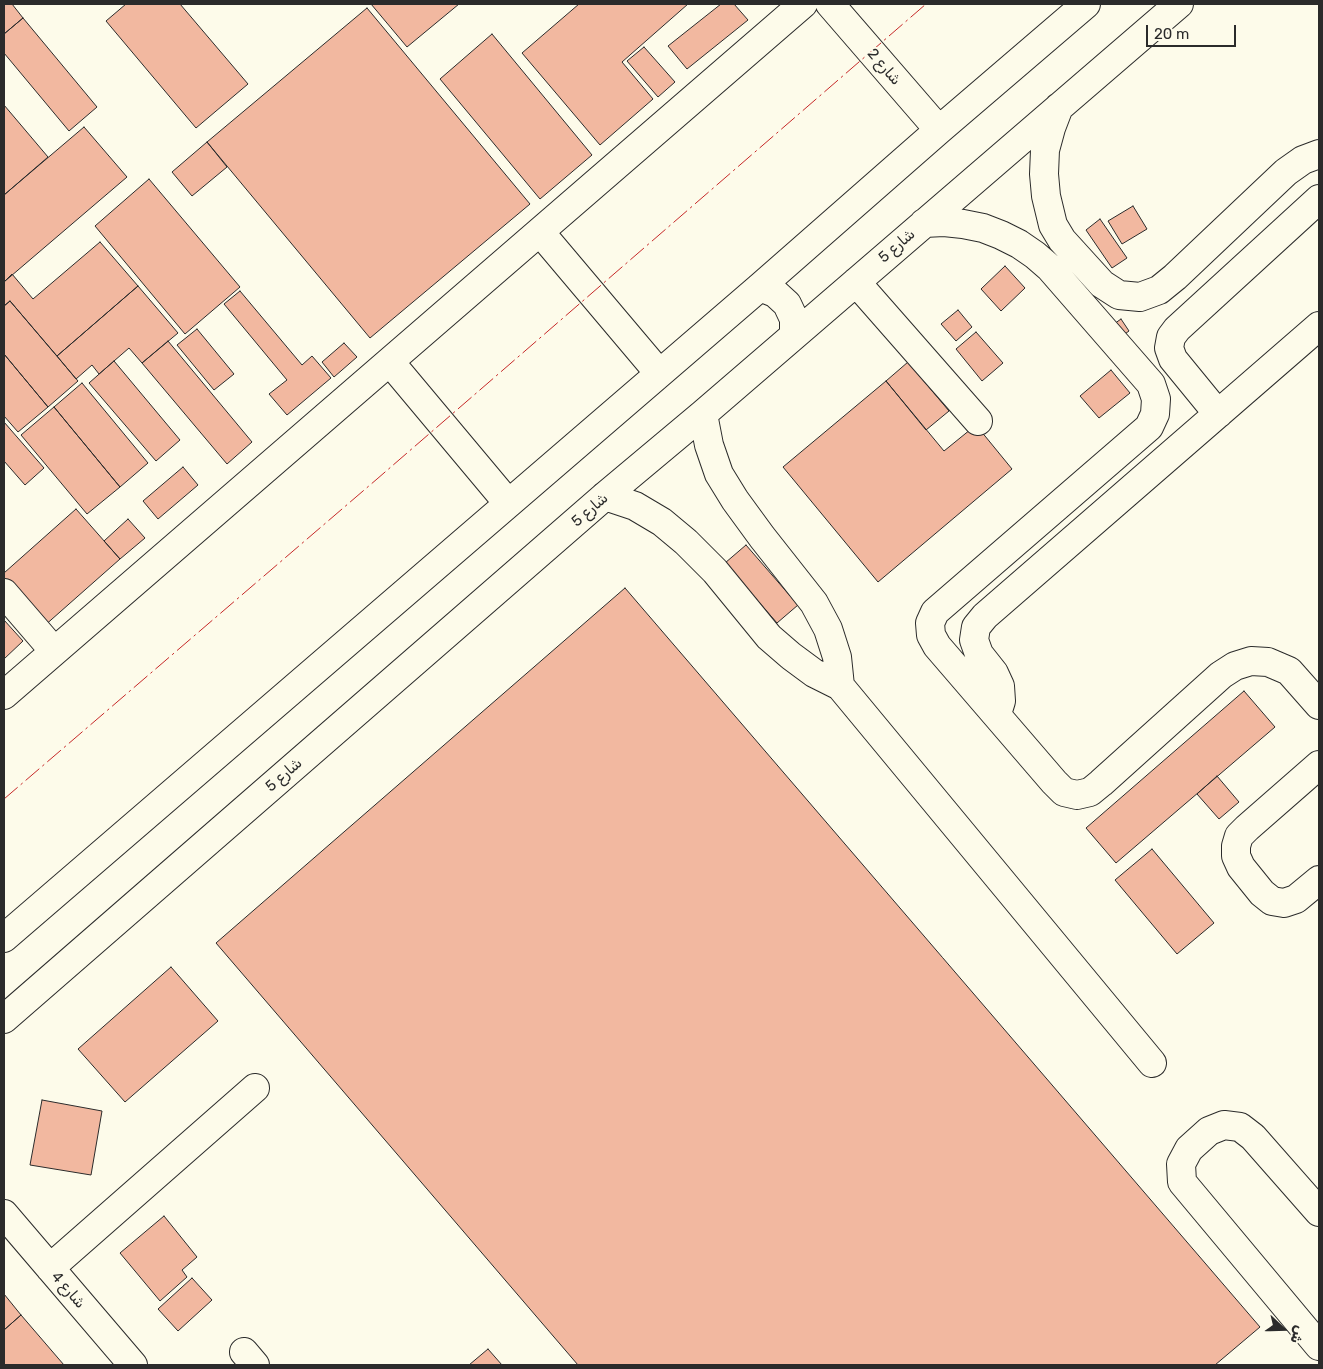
<!DOCTYPE html>
<html>
<head>
<meta charset="utf-8">
<style>
	body { margin:0 }
	#map { position:relative; width:1323px; height:1369px; overflow:hidden; background:#fdfbea; font-family:Rubik,"Noto Naskh Arabic",sans-serif }
	canvas { display:block }
	.frame { position:absolute; inset:0; border:5px solid #2b2b2b; pointer-events:none }
	.north { position:absolute; left:1258px; top:1304px; width:50px; height:50px; -webkit-text-stroke:4px #fdfbea; paint-order:stroke; rotate:111deg; font-size:14px; font-weight:700; line-height:20px; text-align:center; color:#2b2b2b }
	.north::after { content:''; display:block; margin:auto; width:18px; height:22px; background:#2b2b2b; clip-path:polygon(50% 0,100% 100%,50% 72%,0 100%) }
	.scale { position:absolute; left:1146px; top:25px; width:90px; height:22px; box-sizing:border-box; border:2px solid #2b2b2b; border-top:0; padding-left:6px; font-size:15px; line-height:18px; white-space:nowrap; color:#2b2b2b; -webkit-text-stroke:4px #fdfbea; paint-order:stroke }
</style>
</head>
<body>
<div id="map">
<canvas width="1323" height="1369"></canvas>
<div class="frame"></div>
<div class="north">ش</div>
<div class="scale">20 m</div>
</div>
<script>
const ctx = document.querySelector('canvas').getContext('2d');
ctx.lineJoin = 'round';
function fill(path, color) { ctx.fillStyle = color; ctx.fill(path, 'evenodd'); }
const toPath = rows => new Path2D(rows.map(r => 'M' + r).join(''));
function stroke(path, color, width, dash) { ctx.strokeStyle = color; ctx.lineWidth = width; ctx.lineCap = dash ? 'butt' : 'round'; ctx.setLineDash(dash || []); ctx.stroke(path); }
function label(font, color, halo, rows, align = 'center') {
  ctx.font = font + ' Rubik,"Noto Naskh Arabic",sans-serif'; ctx.lineWidth = 4; ctx.setLineDash([]); ctx.textBaseline = 'middle'; ctx.strokeStyle = halo; ctx.fillStyle = color; for (const [text, x, y, turn = 0] of rows) {
    ctx.save(); ctx.translate(x, y); ctx.rotate((+turn || 0) * Math.PI / 180); ctx.textAlign = isNaN(turn) ? turn : align; if (halo) ctx.strokeText(text, 0, 0); ctx.fillText(text, 0, 0); ctx.restore();
  }
}
const building = toPath([
	[4,4,12,4,23,18,4,34,4,4],
	[126,4,180,4,248,84,196,128,106,21,126,4],
	[371,4,459,4,407,47,371,4],
	[579,4,688,4,622,62,653,99,600,145,522,53,579,4],
	[721,4,734,4,748,20,687,69,668,46,721,4],
	[367,8,530,204,370,338,207,142,367,8],
	[23,18,97,107,69,131,4,53,4,34,23,18],
	[492,34,592,155,540,199,440,79,492,34],
	[644,47,675,82,658,97,627,61,644,47],
	[4,105,48,157,4,195,4,105],
	[84,127,127,177,4,282,4,195,84,127],
	[207,142,227,167,192,196,172,172,207,142],
	[149,179,240,287,185,334,95,226,149,179],
	[1133,206,1147,229,1122,244,1108,221,1133,206],
	[1100,219,1127,258,1112,268,1086,230,1100,219],
	[100,242,138,286,57,356,10,301,4,306,4,282,12,274,33,299,100,242],
	[1005,266,1025,288,1001,311,981,289,1005,266],
	[138,286,178,333,142,363,129,348,99,374,92,365,76,379,57,356,138,286],
	[240,291,302,365,312,356,331,378,287,415,269,394,287,380,224,304,240,291],
	[10,301,78,381,48,407,4,354,4,306,10,301],
	[958,310,972,327,956,341,941,324,958,310],
	[1121,319,1129,331,1122,336,1114,324,1121,319],
	[197,329,234,374,214,390,177,345,197,329],
	[976,332,1003,363,982,381,956,349,976,332],
	[168,341,252,442,227,464,142,363,168,341],
	[344,343,357,357,334,377,322,362,344,343],
	[4,354,48,407,18,432,4,416,4,354],
	[114,361,180,440,156,461,89,383,114,361],
	[908,362,949,411,926,430,886,381,908,362],
	[1111,370,1130,393,1099,418,1080,396,1111,370],
	[886,381,944,451,976,425,1012,469,878,582,783,467,886,381],
	[82,383,148,463,120,487,54,407,82,383],
	[54,407,120,487,87,514,21,435,54,407],
	[4,422,44,468,25,485,4,461,4,422],
	[183,467,198,485,158,519,143,501,183,467],
	[76,509,120,559,43,627,4,583,4,573,76,509],
	[128,519,145,538,120,559,104,541,128,519],
	[746,545,798,605,777,623,725,563,746,545],
	[625,588,1260,1327,1215,1365,578,1365,216,943,625,588],
	[4,620,23,641,4,659,4,620],
	[1244,691,1275,727,1116,863,1086,828,1244,691],
	[1217,776,1239,802,1219,819,1197,794,1217,776],
	[1152,849,1214,923,1177,954,1115,880,1152,849],
	[171,967,218,1021,125,1102,78,1049,171,967],
	[42,1100,102,1111,91,1175,30,1165,42,1100],
	[164,1216,197,1257,182,1270,187,1277,160,1301,120,1253,164,1216],
	[192,1278,212,1300,178,1331,158,1309,192,1278],
	[4,1294,21,1315,4,1330,4,1294],
	[21,1315,64,1365,4,1365,4,1330,21,1315],
	[488,1349,502,1365,469,1365,488,1349]
]);
const minor = toPath([
	[830,4,939,130],
	[1059,107,1051,128,1045,150,1044,174,1046,196,1053,225,1062,240,1102,284,1119,295,1140,297,1159,290,1175,277,1286,172,1303,160,1319,154],
	[924,223,944,222,963,224,983,228,1001,235,1019,244,1035,255,1050,268,1151,384,1156,399,1155,414,1149,427,935,612,930,623,931,635,937,646,1054,782,1064,792,1077,795,1090,792,1101,783,1221,675,1235,666,1251,661,1268,662,1289,671,1319,705],
	[540,232,659,373],
	[856,282,978,421],
	[760,287,775,293,787,304,794,319,794,335],
	[390,362,508,503],
	[703,414,709,445,719,474,735,500,762,537,814,603,828,629,837,657,840,686],
	[1218,414,1173,359,1169,348,1171,337,1177,329,1319,199],
	[605,496,635,506,662,522,686,542,715,571,769,637,791,656,814,673,840,686,1152,1063],
	[4,593,54,651],
	[4,695,803,4],
	[997,714,1001,701,1000,686,994,673,979,654,974,640,976,627,985,616,1319,326],
	[1319,765,1247,828,1239,836,1236,846,1236,856,1241,867,1262,893,1272,901,1284,903,1296,899,1319,880],
	[4,938,760,287,939,130,1086,4],
	[4,1019,605,496,703,414,1179,4],
	[1319,1212,1253,1137,1240,1127,1224,1125,1209,1131,1189,1149,1181,1164,1182,1182,1319,1346],
	[4,1214,133,1365],
	[50,1268,255,1088],
	[244,1352,255,1365]
]);
const power = toPath([
	[4,799,377,479,926,4]
]);
const streetNames = [
	["شارع 2",884,67,49],
	["شارع 5",897,246,-41],
	["شارع 5",590,510,-41],
	["شارع 5",284,775,-41],
	["شارع 4",68,1290,49]
];
fill(building, '#f2b8a0');
stroke(building, '#2b2b2b', 1);
stroke(minor, '#2b2b2b', 30);
stroke(minor, '#fdfbea', 28);
stroke(power, '#c62828', 1, [18, 4, 2.5, 4]);
label('15px', '#2b2b2b', '#fdfbea', streetNames);
</script>
</body>
</html>
